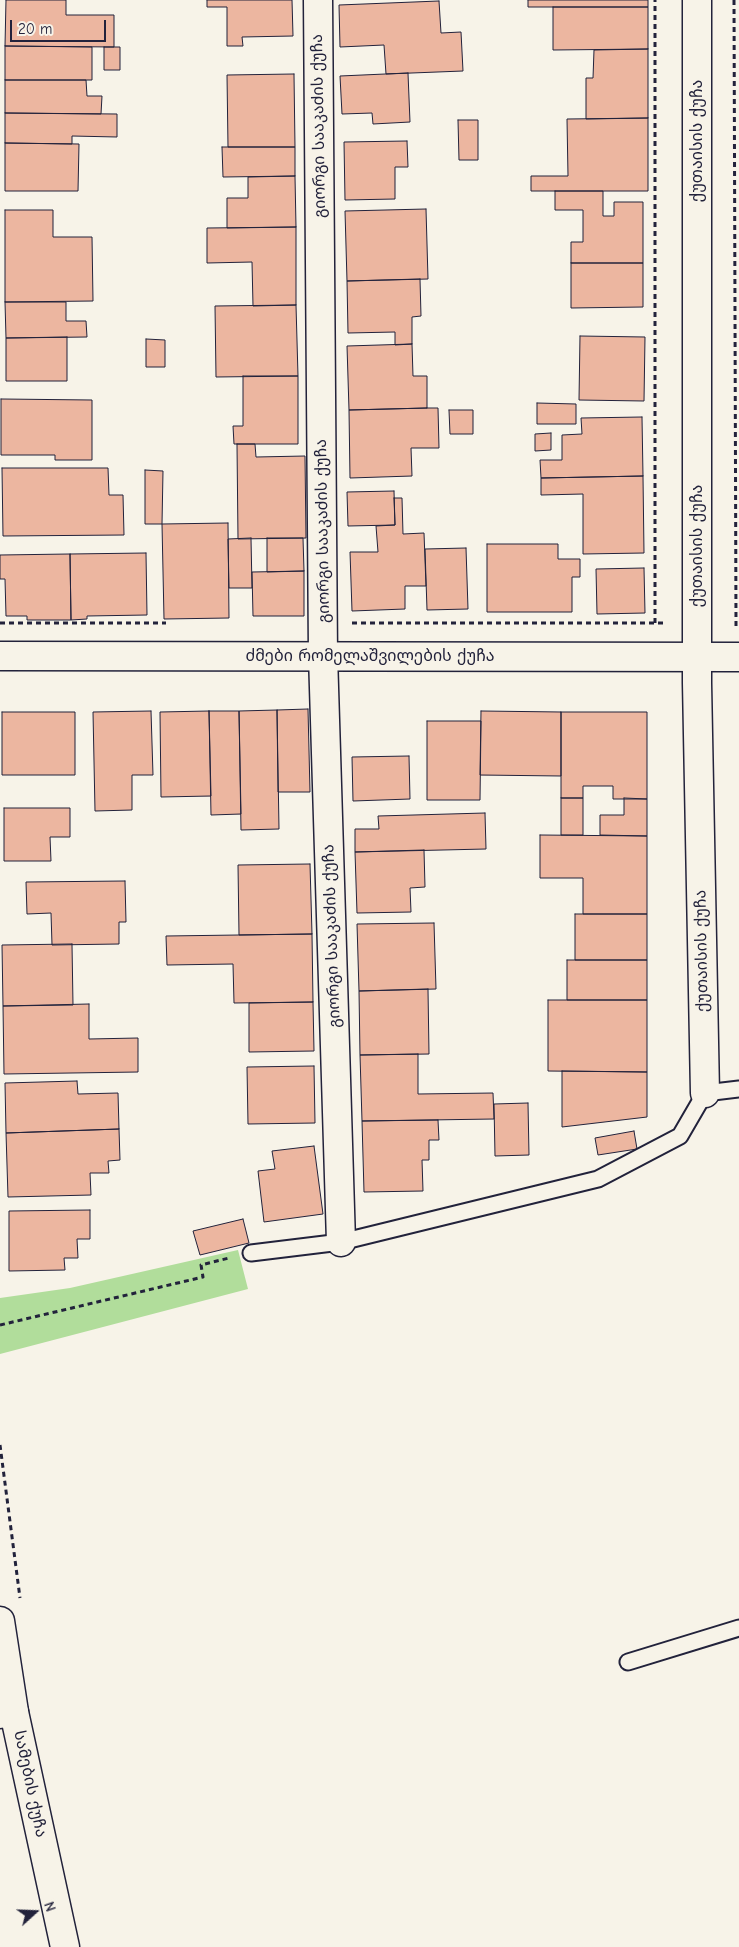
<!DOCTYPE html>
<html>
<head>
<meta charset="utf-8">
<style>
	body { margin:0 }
	#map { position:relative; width:739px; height:1947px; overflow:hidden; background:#f7f3e8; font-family:"Comic Neue",sans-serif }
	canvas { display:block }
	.north { position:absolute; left:10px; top:1887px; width:50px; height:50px; -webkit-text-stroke:4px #f7f3e8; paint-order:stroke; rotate:70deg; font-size:14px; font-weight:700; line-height:20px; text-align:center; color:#22223b }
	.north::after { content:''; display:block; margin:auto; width:18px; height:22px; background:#22223b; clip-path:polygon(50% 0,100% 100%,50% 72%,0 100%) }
	.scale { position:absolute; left:10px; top:20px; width:96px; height:22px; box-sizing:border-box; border:2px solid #22223b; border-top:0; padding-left:6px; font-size:15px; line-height:18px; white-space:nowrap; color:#22223b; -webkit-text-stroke:4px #f7f3e8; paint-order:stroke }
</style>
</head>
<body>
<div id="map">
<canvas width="739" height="1947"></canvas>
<div class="north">N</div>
<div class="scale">20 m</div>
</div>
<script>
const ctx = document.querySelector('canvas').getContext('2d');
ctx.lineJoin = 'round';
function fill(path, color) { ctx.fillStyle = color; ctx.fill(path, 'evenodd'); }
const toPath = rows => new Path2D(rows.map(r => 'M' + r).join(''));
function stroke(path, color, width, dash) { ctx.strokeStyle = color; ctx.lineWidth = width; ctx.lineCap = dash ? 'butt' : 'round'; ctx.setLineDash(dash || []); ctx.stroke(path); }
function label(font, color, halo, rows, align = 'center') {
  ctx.font = font + ' "Comic Neue","Noto Sans Georgian",sans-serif'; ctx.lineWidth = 5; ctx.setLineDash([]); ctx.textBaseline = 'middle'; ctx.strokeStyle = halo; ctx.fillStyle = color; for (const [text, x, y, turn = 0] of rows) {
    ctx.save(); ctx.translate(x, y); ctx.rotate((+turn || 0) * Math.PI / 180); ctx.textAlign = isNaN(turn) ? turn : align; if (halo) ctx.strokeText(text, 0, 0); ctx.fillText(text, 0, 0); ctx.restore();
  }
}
const green = toPath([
	[238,1250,248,1289,0,1354,0,1298,70,1288]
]);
const building = toPath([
	[6,0,66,0,66,15,114,15,114,47,5,46,6,0],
	[207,0,292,0,293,36,242,37,243,46,227,46,227,7,207,7,207,0],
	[528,0,648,0,648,7,528,7,528,0],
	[439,1,441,33,461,32,463,71,386,74,384,45,340,47,339,5,439,1],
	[553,7,648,7,648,49,553,50,553,7],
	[5,46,92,47,92,80,5,80,5,46],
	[104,47,120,47,120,70,104,70,104,47],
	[648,49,648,118,586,119,586,78,593,78,594,50,648,49],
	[408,73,410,122,373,124,372,113,342,114,340,76,408,73],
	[294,74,295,147,228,147,227,75,294,74],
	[5,80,86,80,87,96,102,96,101,114,5,113,5,80],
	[5,113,117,114,117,137,72,136,72,144,5,143,5,113],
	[648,118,648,191,531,191,531,176,568,176,567,119,648,118],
	[458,120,478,120,478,160,459,160,458,120],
	[407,141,408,167,395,167,395,199,345,200,344,142,407,141],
	[5,143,79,144,78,191,5,191,5,143],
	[222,147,295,147,295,176,223,177,222,147],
	[295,176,296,227,227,228,227,198,248,198,248,177,295,176],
	[555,191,603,191,603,216,614,216,614,202,643,202,643,263,571,263,571,242,583,242,583,210,555,210,555,191],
	[426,209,428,279,347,281,345,211,426,209],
	[5,210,53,210,53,237,92,237,93,301,5,302,5,210],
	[296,227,296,305,253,306,252,262,207,263,207,228,296,227],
	[571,263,643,263,643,307,571,308,571,263],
	[420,279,421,316,412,317,412,344,395,345,395,332,348,333,347,281,420,279],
	[5,302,66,302,66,321,86,321,87,337,6,338,5,302],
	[296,305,298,376,216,377,215,306,296,305],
	[580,336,645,337,644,401,579,400,580,336],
	[67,337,67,381,6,381,6,338,67,337],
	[146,339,165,340,165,367,146,367,146,339],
	[412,344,413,376,427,376,427,408,349,410,347,346,412,344],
	[243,376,298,376,298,444,234,444,233,426,243,426,243,376],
	[1,399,92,400,92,460,55,460,55,455,1,455,1,399],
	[537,403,576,404,576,424,537,424,537,403],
	[427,408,438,408,439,448,411,448,412,476,350,478,349,410,427,408],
	[449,410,473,410,473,434,450,434,449,410],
	[642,417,643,476,541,478,540,460,562,460,562,435,582,434,581,418,642,417],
	[551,433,551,450,535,451,535,434,551,433],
	[237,444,255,444,256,457,305,456,306,538,238,539,237,444],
	[2,468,108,468,109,495,123,495,124,535,3,536,2,468],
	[145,470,163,471,162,524,145,524,145,470],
	[643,476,644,553,583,554,583,494,541,495,541,478,643,476],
	[394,491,395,525,348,526,347,492,394,491],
	[394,498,402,498,403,534,424,533,426,586,405,586,405,609,352,611,350,552,378,552,376,526,395,525,394,498],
	[228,523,229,618,164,619,162,524,228,523],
	[251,538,252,588,229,588,228,539,251,538],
	[267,538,303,538,304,571,267,572,267,538],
	[487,544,558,544,558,559,580,559,580,577,572,577,572,612,487,612,487,544],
	[466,548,468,609,427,610,425,549,466,548],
	[146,553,147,615,87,616,87,619,71,620,70,554,146,553],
	[70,554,71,620,27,620,27,616,6,616,5,579,0,579,0,555,70,554],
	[644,568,645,613,597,614,596,569,644,568],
	[304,571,304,616,253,616,252,572,304,571],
	[308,709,310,792,278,792,277,710,308,709],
	[277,710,279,829,241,830,239,711,277,710],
	[151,711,153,775,132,775,132,810,95,811,93,712,151,711],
	[209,711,211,796,161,797,160,712,209,711],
	[209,711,239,711,241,814,211,815,209,711],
	[481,711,561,712,561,776,480,775,481,711],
	[2,712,75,712,75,775,2,775,2,712],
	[561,712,647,712,647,799,613,799,613,786,583,786,583,798,561,798,561,712],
	[427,721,481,721,480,800,427,800,427,721],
	[409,756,410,799,353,801,352,757,409,756],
	[561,798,583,798,583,835,561,835,561,798],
	[624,798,647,799,647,836,600,835,600,815,624,815,624,798],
	[4,808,70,808,70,837,50,837,51,861,4,861,4,808],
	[485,813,486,849,355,852,355,829,379,829,378,816,485,813],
	[540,835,647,836,647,914,583,914,583,878,540,878,540,835],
	[424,850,425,887,410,888,411,912,357,913,355,852,424,850],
	[310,864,312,934,239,935,238,865,310,864],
	[125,881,126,922,119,922,119,944,52,945,51,913,27,914,26,882,125,881],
	[575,914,647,914,647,960,575,960,575,914],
	[434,923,436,989,359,991,357,924,434,923],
	[312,934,313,1002,234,1003,233,964,167,965,166,936,312,934],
	[72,944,73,1005,3,1006,2,945,72,944],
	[567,960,647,960,647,1000,567,1000,567,960],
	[428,989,429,1054,360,1055,359,991,428,989],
	[548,1000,647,1000,647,1072,548,1071,548,1000],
	[313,1002,314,1051,249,1052,249,1003,313,1002],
	[89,1004,89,1039,138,1038,138,1072,4,1074,3,1006,89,1004],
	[418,1054,418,1094,493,1093,494,1119,362,1121,360,1055,418,1054],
	[314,1066,315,1123,248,1124,247,1067,314,1066],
	[562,1071,647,1072,647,1117,562,1127,562,1071],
	[77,1081,78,1094,118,1093,119,1129,6,1133,5,1083,77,1081],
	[528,1103,529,1155,495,1156,494,1104,528,1103],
	[438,1120,439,1140,429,1140,429,1160,422,1160,423,1191,364,1192,362,1121,438,1120],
	[119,1129,120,1160,108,1161,109,1173,90,1173,91,1195,8,1197,6,1133,119,1129],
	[634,1131,637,1149,598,1155,595,1138,634,1131],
	[314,1146,323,1214,264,1222,258,1171,275,1169,272,1151,314,1146],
	[90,1210,90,1239,77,1239,78,1258,64,1258,65,1270,9,1271,9,1211,90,1210],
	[243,1219,249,1243,200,1255,193,1231,243,1219]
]);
const path = toPath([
	[734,0,736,626],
	[0,623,166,623],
	[352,623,666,623],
	[655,623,655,0],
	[0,1325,203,1277,201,1265,229,1258],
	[0,1445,20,1598]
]);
const lane = toPath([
	[251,1253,341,1242,598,1179,680,1136,705,1093,739,1089],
	[628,1662,739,1628]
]);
const street = toPath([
	[318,0,323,655,341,1242],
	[697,0,697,683,705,1093],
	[14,1712,65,1947]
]);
const secondary = toPath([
	[0,656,739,657],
	[0,1621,14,1712,0,1714]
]);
const streetNames = [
	["გიორგი სააკაძის ქუჩა",319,126,-91],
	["ქუთაისის ქუჩა",697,141,-90],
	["გიორგი სააკაძის ქუჩა",323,531,-91],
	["ქუთაისის ქუჩა",697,546,-90],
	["ძმები რომელაშვილების ქუჩა",370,656],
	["გიორგი სააკაძის ქუჩა",332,936,-92],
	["ქუთაისის ქუჩა",702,951,-91],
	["სამების ქუჩა",30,1784,78]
];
fill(green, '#b1dd9b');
fill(building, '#ecb6a0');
stroke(building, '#22223b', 1);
stroke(lane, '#22223b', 19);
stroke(street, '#22223b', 31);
stroke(secondary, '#22223b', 31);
stroke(path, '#22223b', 3, [5, 4]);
stroke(lane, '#f7f3e8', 15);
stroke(street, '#f7f3e8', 28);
stroke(secondary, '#f7f3e8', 28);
label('16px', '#22223b', '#f7f3e8', streetNames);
</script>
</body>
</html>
